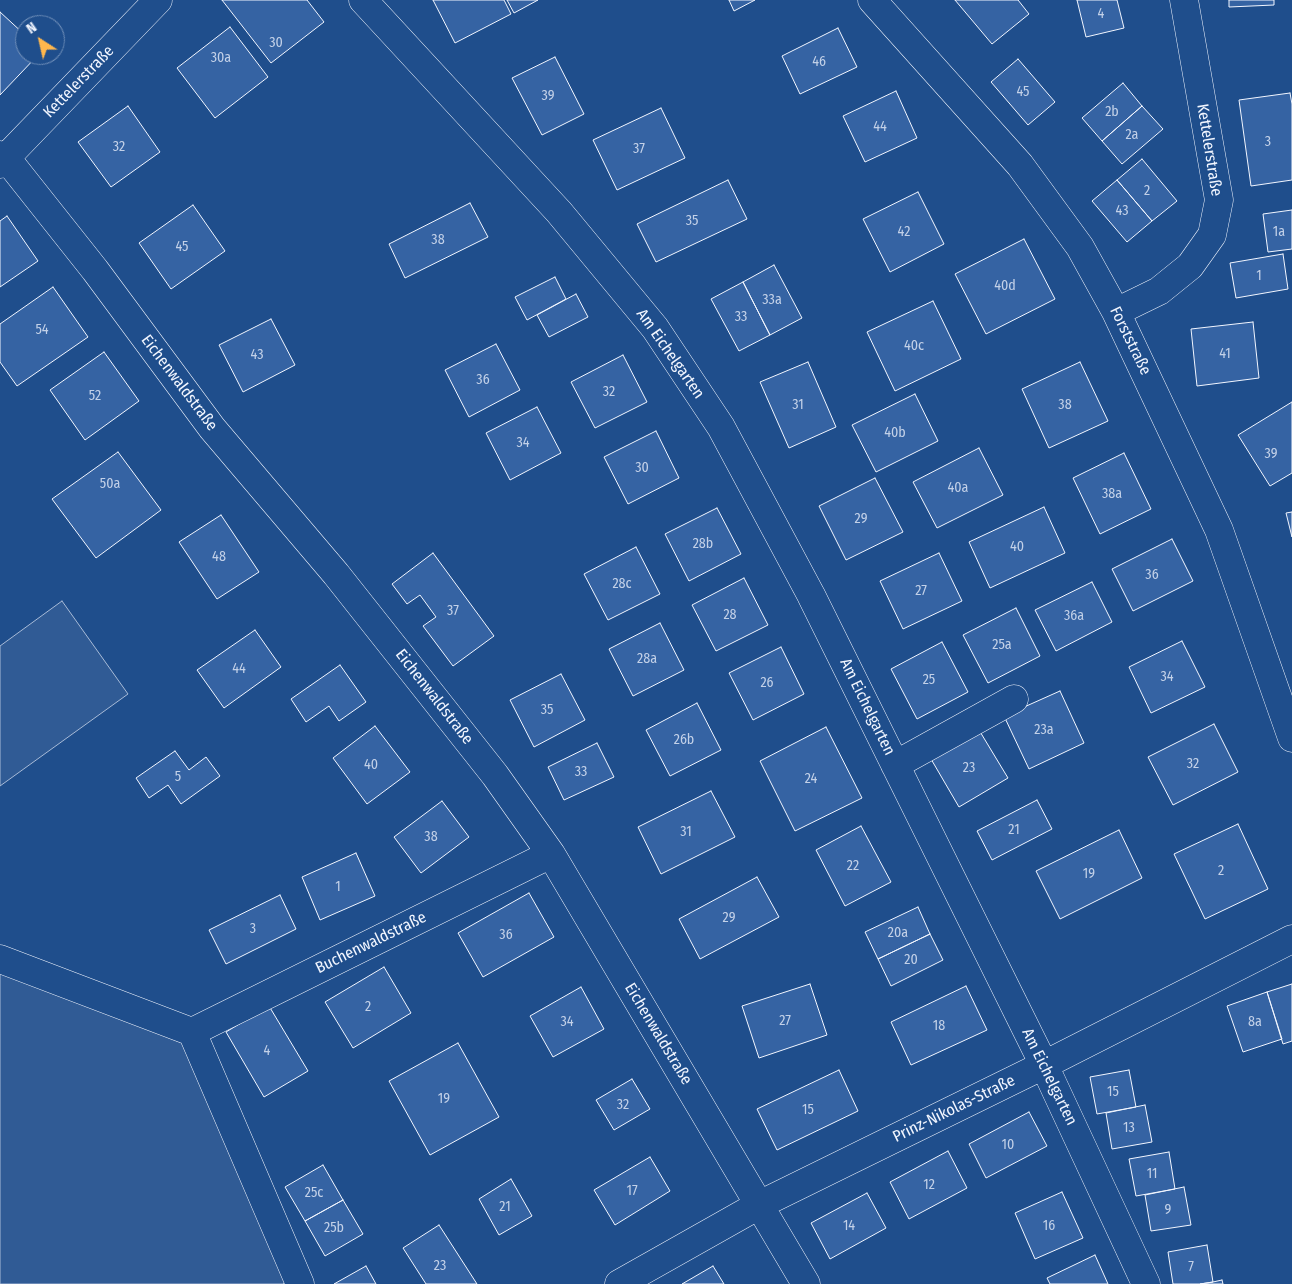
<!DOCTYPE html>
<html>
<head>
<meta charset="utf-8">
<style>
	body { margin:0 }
	#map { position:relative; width:1292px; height:1284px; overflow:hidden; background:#1f4e8c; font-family:"Fira Sans Condensed",sans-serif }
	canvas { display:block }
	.north { position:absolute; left:15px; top:15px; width:50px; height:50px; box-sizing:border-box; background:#1f4e8c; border:1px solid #7391ba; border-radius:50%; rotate:325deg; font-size:14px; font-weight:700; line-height:20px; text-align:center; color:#f2f6ff }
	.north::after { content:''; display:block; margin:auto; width:18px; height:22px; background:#ffb74d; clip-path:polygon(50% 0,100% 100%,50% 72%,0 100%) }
</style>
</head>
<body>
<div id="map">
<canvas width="1292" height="1284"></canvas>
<div class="north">N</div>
</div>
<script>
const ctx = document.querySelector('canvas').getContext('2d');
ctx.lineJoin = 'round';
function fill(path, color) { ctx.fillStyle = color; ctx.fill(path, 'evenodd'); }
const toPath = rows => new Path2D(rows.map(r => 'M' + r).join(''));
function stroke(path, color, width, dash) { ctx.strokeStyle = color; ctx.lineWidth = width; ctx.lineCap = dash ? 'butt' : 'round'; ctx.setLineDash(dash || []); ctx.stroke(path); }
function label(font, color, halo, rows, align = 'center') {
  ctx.font = font + ' "Fira Sans Condensed",sans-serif'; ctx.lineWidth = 4; ctx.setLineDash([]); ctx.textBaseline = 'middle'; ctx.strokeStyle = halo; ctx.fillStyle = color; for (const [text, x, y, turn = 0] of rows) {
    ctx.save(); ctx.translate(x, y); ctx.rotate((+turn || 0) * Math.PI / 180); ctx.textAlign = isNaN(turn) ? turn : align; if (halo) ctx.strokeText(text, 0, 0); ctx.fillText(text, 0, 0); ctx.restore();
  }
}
const built = toPath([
	[62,601,128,694,0,786,0,646,62,601],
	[0,968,187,1045,285,1282,283,1284,0,1284,0,968]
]);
const building = toPath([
	[222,0,307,0,324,22,271,63,222,0],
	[433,0,504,0,511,14,455,43,433,0],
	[507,0,538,0,514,13,507,0],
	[729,0,755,0,734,11,729,0],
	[955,0,1018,0,1029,14,992,44,955,0],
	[1077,0,1117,0,1124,28,1086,37,1077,0],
	[1229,0,1274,0,1274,5,1229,7,1229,0],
	[0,12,25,35,25,55,38,55,0,95,0,12],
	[230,27,268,77,215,118,177,68,230,27],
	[838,28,857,67,800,94,782,56,838,28],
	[555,57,584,114,542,135,512,78,555,57],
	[1018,59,1055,102,1028,125,991,82,1018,59],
	[1123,83,1142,106,1102,141,1082,118,1123,83],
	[896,91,917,138,865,162,843,116,896,91],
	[1290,93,1292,104,1292,180,1251,186,1239,100,1290,93],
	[128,106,160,152,111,187,78,142,128,106],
	[1142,106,1163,129,1122,164,1102,141,1142,106],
	[661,108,685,158,617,190,593,140,661,108],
	[1142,159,1177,201,1152,221,1117,180,1142,159],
	[728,180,747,219,656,262,637,224,728,180],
	[1117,180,1152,221,1127,242,1092,201,1117,180],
	[918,192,944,244,890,272,863,219,918,192],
	[470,203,488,237,405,278,389,244,470,203],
	[193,205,225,251,171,289,139,243,193,205],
	[1292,210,1292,249,1268,252,1263,214,1292,210],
	[7,216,38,261,0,287,0,221,7,216],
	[1024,239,1055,299,986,334,955,274,1024,239],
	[1283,254,1288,289,1236,298,1230,263,1283,254],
	[774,265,802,318,770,335,743,282,774,265],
	[555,277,566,299,527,320,515,297,555,277],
	[743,282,770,335,739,351,711,299,743,282],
	[53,287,88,337,17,386,0,362,0,324,53,287],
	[576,294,588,317,549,337,537,315,576,294],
	[933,301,961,359,895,391,867,332,933,301],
	[271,319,295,365,243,392,219,345,271,319],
	[1253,322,1259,378,1197,386,1191,329,1253,322],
	[496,344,520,390,469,417,445,370,496,344],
	[104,352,139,401,85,440,50,390,104,352],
	[623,355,647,402,595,428,571,382,623,355],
	[808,362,836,427,789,448,760,382,808,362],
	[1080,362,1108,421,1049,448,1022,389,1080,362],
	[915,394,938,441,876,472,852,425,915,394],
	[1292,402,1292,473,1270,486,1238,435,1292,402],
	[537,407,561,453,510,480,486,433,537,407],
	[656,431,679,478,628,504,604,457,656,431],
	[979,448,1003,495,937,528,913,482,979,448],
	[118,452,161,510,96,558,52,499,118,452],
	[1124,453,1151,509,1100,534,1073,478,1124,453],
	[875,478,903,532,846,560,819,506,875,478],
	[1044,507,1065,553,990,588,969,542,1044,507],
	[717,508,741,554,689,581,665,534,717,508],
	[1292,512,1292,537,1286,513,1292,512],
	[221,515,259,572,217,599,179,542,221,515],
	[1172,539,1193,581,1133,611,1112,569,1172,539],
	[636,547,660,594,608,620,584,574,636,547],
	[433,553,494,636,453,666,423,626,436,617,420,595,407,604,392,584,433,553],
	[939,553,962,601,903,629,880,581,939,553],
	[744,578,768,625,716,651,692,605,744,578],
	[1092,582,1112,622,1056,651,1035,610,1092,582],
	[1016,608,1040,656,988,683,963,635,1016,608],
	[660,623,684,670,633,696,609,649,660,623],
	[255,630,281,667,224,708,197,670,255,630],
	[1182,641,1205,687,1151,713,1129,667,1182,641],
	[942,642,968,692,917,719,891,669,942,642],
	[781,647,804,694,753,720,729,673,781,647],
	[340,665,366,702,339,721,329,706,306,722,291,699,340,665],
	[561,674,585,720,534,747,510,700,561,674],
	[1060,691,1084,743,1029,769,1004,716,1060,691],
	[697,703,721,750,670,776,646,730,697,703],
	[1214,724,1238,772,1173,805,1148,757,1214,724],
	[375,726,410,772,367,804,333,758,375,726],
	[826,727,862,798,795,831,760,761,826,727],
	[979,730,1008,778,959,807,931,759,979,730],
	[597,743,614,777,564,800,548,767,597,743],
	[175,751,189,770,206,757,220,776,181,804,168,785,149,798,136,778,175,751],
	[711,791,735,837,661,874,638,827,711,791],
	[1037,800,1052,829,992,860,977,831,1037,800],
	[442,801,469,837,421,873,394,837,442,801],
	[1238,824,1268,889,1205,919,1174,854,1238,824],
	[861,826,891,882,845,906,816,850,861,826],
	[1119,830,1142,878,1060,919,1036,871,1119,830],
	[356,853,375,896,320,920,302,877,356,853],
	[757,877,779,917,700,959,679,919,757,877],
	[529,893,554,937,483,977,458,933,529,893],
	[280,895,296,929,226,964,209,930,280,895],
	[918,907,930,934,878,959,865,932,918,907],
	[930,934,943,960,891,986,878,959,930,934],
	[384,967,411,1013,353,1048,325,1002,384,967],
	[810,984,827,1035,759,1058,742,1006,810,984],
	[1292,984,1292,1041,1283,1044,1267,992,1292,984],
	[966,986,987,1030,911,1065,891,1022,966,986],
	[581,987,604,1029,553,1057,530,1016,581,987],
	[1267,992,1282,1039,1243,1052,1227,1006,1267,992],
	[269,1006,308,1071,264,1097,226,1032,269,1006],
	[458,1043,499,1117,430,1155,389,1081,458,1043],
	[839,1070,858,1111,777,1150,757,1109,839,1070],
	[1129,1070,1136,1107,1097,1114,1090,1077,1129,1070],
	[632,1079,650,1109,614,1130,596,1100,632,1079],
	[1145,1105,1152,1142,1112,1149,1106,1113,1145,1105],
	[1029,1112,1047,1146,986,1178,969,1144,1029,1112],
	[948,1151,967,1188,909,1219,890,1182,948,1151],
	[1169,1152,1175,1189,1136,1196,1129,1159,1169,1152],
	[650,1157,670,1191,615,1225,594,1190,650,1157],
	[323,1165,343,1200,305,1221,285,1187,323,1165],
	[511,1179,532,1216,499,1235,479,1199,511,1179],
	[1184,1187,1191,1225,1151,1231,1145,1195,1184,1187],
	[1062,1192,1083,1238,1035,1259,1015,1213,1062,1192],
	[867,1193,886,1228,830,1259,811,1223,867,1193],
	[343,1200,363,1234,325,1256,305,1221,343,1200],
	[439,1225,477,1284,426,1284,403,1248,439,1225],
	[1207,1245,1213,1282,1200,1284,1173,1284,1168,1252,1207,1245],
	[1095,1255,1108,1284,1050,1284,1047,1278,1095,1255],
	[366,1266,376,1284,334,1284,366,1266],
	[713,1266,724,1284,682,1284,713,1266],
	[1222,1280,1223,1284,1200,1284,1213,1282,1222,1280]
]);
const minor = toPath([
	[363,0,559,212,655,328,721,427,811,595,1044,1065,1146,1284],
	[872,0,1020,165,1080,247,1116,312,1219,530,1292,738],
	[0,155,7,159,95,270,212,428,336,574,495,775,551,854,806,1284],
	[0,164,158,0],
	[1116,312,1159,291,1190,266,1212,235,1219,200,1184,0],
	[895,765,1014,699],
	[0,959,192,1032,551,854],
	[192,1032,300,1284],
	[619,1284,759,1205,1044,1065,1292,939]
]);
const numberNames = [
	["4",1101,14],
	["30",276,43],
	["30a",221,58],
	["46",819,62],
	["45",1023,92],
	["39",548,96],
	["2b",1112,112],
	["44",880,127],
	["2a",1132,135],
	["3",1268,142],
	["32",119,147],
	["37",639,149],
	["2",1147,191],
	["43",1122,211],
	["35",692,221],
	["42",904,232],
	["1a",1279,232],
	["38",438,240],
	["45",182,247],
	["1",1259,276],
	["40d",1005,286],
	["33a",772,300],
	["33",741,317],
	["54",42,330],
	["40c",914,346],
	["41",1225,354],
	["43",257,355],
	["36",483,380],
	["32",609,392],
	["52",95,396],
	["31",798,405],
	["38",1065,405],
	["40b",895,433],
	["34",523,443],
	["39",1271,454],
	["30",642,468],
	["50a",110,484],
	["40a",958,488],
	["38a",1112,494],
	["29",861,519],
	["28b",703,544],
	["40",1017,547],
	["48",219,557],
	["36",1152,575],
	["28c",622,584],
	["27",921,591],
	["37",453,611],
	["28",730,615],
	["36a",1074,616],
	["25a",1002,645],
	["28a",647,659],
	["44",239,669],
	["34",1167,677],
	["25",929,680],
	["26",767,683],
	["35",547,710],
	["23a",1044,730],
	["26b",684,740],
	["32",1193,764],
	["40",371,765],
	["23",969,768],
	["33",581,772],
	["5",178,777],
	["24",811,779],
	["21",1014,830],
	["31",686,832],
	["38",431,837],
	["22",853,866],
	["2",1221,871],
	["19",1089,874],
	["1",338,887],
	["29",729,918],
	["3",253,929],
	["20a",898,933],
	["36",506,935],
	["20",911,960],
	["2",368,1007],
	["27",785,1021],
	["34",567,1022],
	["8a",1255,1022],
	["18",939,1026],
	["4",267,1051],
	["15",1113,1092],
	["19",444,1099],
	["32",623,1105],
	["15",808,1110],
	["13",1129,1128],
	["10",1008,1145],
	["11",1152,1174],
	["12",929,1185],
	["17",632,1191],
	["25c",314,1193],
	["21",505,1207],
	["9",1168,1210],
	["14",849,1226],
	["16",1049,1226],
	["25b",334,1228],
	["23",440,1266],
	["7",1191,1267]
];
const streetNames = [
	["Kettelerstraße",79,82,-46],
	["Kettelerstraße",1209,150,81],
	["Forststraße",1130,341,64],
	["Am Eichelgarten",670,354,55],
	["Eichenwaldstraße",179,383,53],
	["Eichenwaldstraße",434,697,52],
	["Am Eichelgarten",867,707,64],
	["Buchenwaldstraße",371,943,-26],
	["Eichenwaldstraße",658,1034,59],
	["Am Eichelgarten",1049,1077,64],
	["Prinz-Nikolas-Straße",954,1109,-26]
];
fill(built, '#305b95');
stroke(built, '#a8bbd7', 1);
fill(building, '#3563a3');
stroke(building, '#f2f6ff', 1);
stroke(minor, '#f2f6ff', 29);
stroke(minor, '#1f4e8c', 28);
label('14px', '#c3d1e8', null, numberNames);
label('16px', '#f2f6ff', '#1f4e8c', streetNames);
</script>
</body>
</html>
